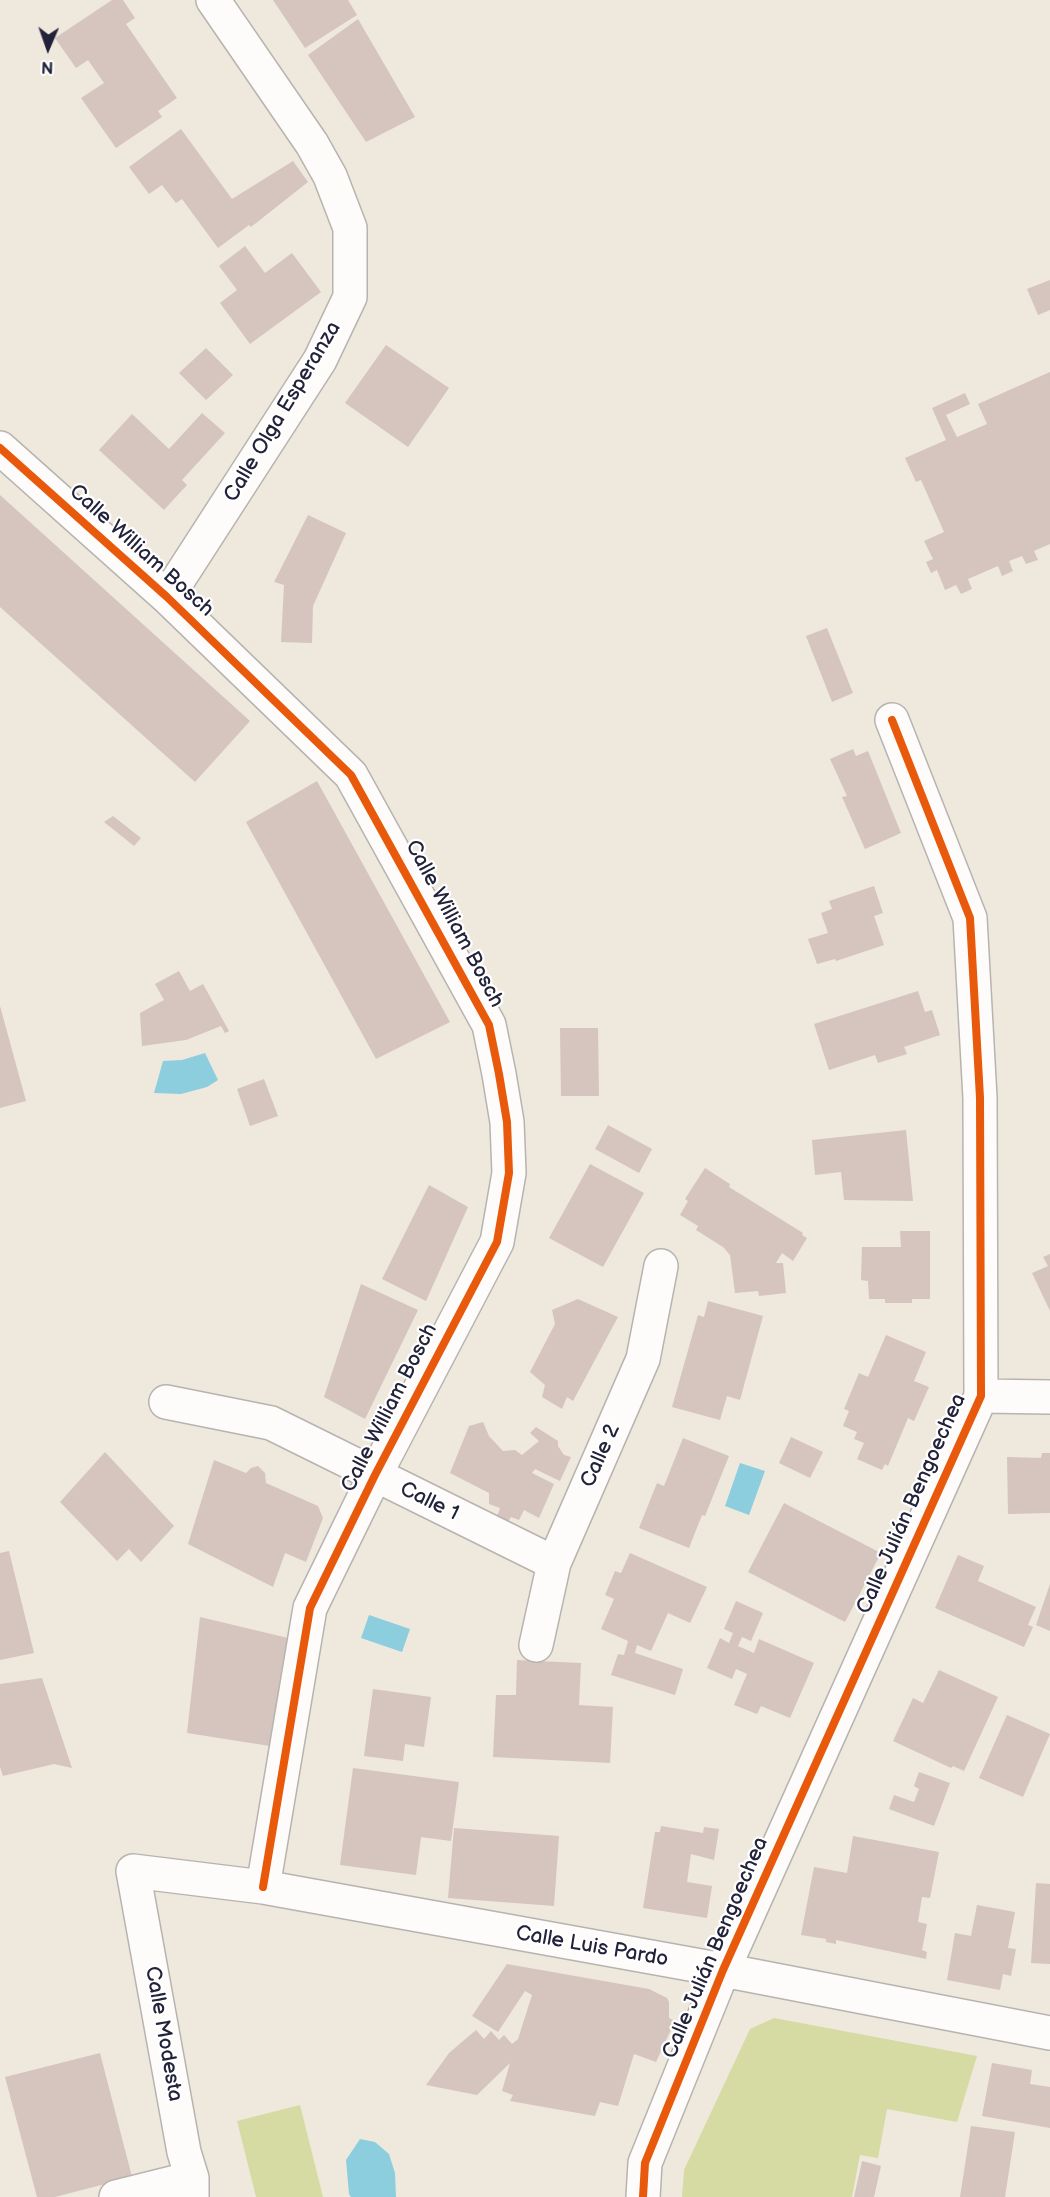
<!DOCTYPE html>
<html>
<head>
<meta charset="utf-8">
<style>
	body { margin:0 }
	#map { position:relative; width:1050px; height:2197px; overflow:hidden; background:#efe8dd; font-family:"Balsamiq Sans",sans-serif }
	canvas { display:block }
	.north { position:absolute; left:18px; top:18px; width:60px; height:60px; -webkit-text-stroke:4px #fff; paint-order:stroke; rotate:182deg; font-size:16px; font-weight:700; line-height:24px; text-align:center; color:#22223b }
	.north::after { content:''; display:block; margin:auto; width:21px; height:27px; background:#22223b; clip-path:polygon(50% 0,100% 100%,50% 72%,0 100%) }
</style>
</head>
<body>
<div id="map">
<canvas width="1050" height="2197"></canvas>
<div class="north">N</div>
</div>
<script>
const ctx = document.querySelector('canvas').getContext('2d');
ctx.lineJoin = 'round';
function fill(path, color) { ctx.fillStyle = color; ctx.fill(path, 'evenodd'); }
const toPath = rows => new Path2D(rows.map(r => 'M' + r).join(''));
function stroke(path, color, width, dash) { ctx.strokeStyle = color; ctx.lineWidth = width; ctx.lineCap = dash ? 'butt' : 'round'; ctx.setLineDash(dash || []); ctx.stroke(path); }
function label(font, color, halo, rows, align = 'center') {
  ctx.font = font + ' "Balsamiq Sans",sans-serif'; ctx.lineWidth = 4.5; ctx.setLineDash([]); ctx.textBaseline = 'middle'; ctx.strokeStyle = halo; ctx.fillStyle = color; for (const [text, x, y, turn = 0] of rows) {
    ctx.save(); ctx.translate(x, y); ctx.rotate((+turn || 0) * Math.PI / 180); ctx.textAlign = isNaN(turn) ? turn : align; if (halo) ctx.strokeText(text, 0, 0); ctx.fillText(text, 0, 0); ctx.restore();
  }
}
const green = toPath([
	[774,2018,977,2056,957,2122,887,2109,878,2158,860,2155,852,2197,682,2197,684,2170,750,2029],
	[300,2105,323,2197,256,2197,237,2121]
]);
const water = toPath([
	[205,1053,218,1080,207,1087,181,1094,154,1093,163,1061,182,1060],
	[740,1463,765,1471,749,1515,725,1506],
	[369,1615,410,1629,402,1652,361,1638],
	[360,2139,375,2142,389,2154,395,2173,396,2197,351,2197,349,2194,346,2160]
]);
const building = toPath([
	[112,0,123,0,135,18,126,24,177,98,158,111,162,117,116,148,81,98,104,83,88,60,76,68,55,38],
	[273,0,348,0,357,15,305,48],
	[358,19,415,117,366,142,308,55],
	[181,129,232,199,293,161,308,182,251,227,249,225,218,248,182,199,176,203,162,185,149,194,129,167],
	[245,246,265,273,292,253,321,292,250,344,220,303,237,290,219,266],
	[1050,280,1050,310,1038,315,1027,289],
	[386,345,449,388,408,447,345,403],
	[206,348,233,375,206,400,179,373],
	[1050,372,1050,544,1034,551,1038,560,1026,564,1022,556,1009,561,1013,571,1002,576,998,566,968,579,972,589,961,594,956,585,945,590,937,570,931,573,926,562,933,559,924,541,944,532,921,480,916,482,905,458,946,440,932,408,965,393,970,404,946,415,957,437,987,424,978,404],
	[202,413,225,433,182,480,187,485,164,510,99,450,132,414,169,449],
	[0,495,250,721,195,782,0,607],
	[308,515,346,533,313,606,312,643,281,642,284,585,274,582],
	[827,628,853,693,832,702,806,636],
	[853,749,856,756,868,751,901,833,865,849,842,797,847,796,830,759],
	[317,781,450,1022,376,1059,246,822],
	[113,816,141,838,134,846,104,822],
	[874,886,883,913,874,916,884,945,836,961,835,959,817,964,808,939,828,933,821,913,832,909,829,901],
	[179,971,190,991,203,984,229,1031,225,1033,221,1026,186,1040,142,1046,140,1013,164,1000,155,984],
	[918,991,925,1012,932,1010,940,1035,904,1047,907,1054,878,1063,875,1055,829,1070,814,1024],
	[0,1006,26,1101,0,1108],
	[560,1028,598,1028,599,1096,561,1096],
	[264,1079,278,1116,250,1126,237,1089],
	[608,1125,652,1149,639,1173,595,1149],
	[906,1130,913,1201,844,1200,841,1172,815,1175,812,1140],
	[590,1164,644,1193,603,1267,549,1238],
	[705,1168,730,1184,729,1187,803,1233,802,1235,807,1238,793,1261,782,1253,776,1263,783,1263,786,1293,759,1296,758,1291,735,1293,730,1255,723,1247,696,1230,698,1226,680,1215,688,1201,685,1199],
	[429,1185,468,1207,426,1301,382,1279],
	[900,1231,930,1231,930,1299,912,1299,912,1303,885,1303,885,1299,869,1299,868,1281,861,1280,862,1247,901,1247],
	[1050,1254,1050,1311,1032,1273,1048,1266,1043,1257],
	[361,1284,418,1310,365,1419,324,1397],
	[578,1299,618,1317,573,1401,567,1397,562,1409,542,1397,545,1385,530,1372,555,1324,552,1310],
	[708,1301,763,1316,740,1400,727,1396,720,1420,672,1407,698,1315,704,1317],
	[886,1335,926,1352,914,1381,929,1387,914,1421,908,1418,888,1466,885,1464,882,1470,857,1459,864,1443,854,1439,857,1432,843,1426,849,1411,844,1409,859,1373,868,1377],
	[483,1422,489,1436,503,1451,515,1450,522,1455,539,1441,530,1433,536,1427,558,1441,558,1446,564,1455,571,1457,560,1481,535,1469,532,1473,554,1484,539,1518,524,1510,519,1520,511,1517,508,1522,497,1517,500,1508,489,1504,489,1493,450,1473,469,1426],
	[791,1437,823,1452,810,1478,779,1463],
	[683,1438,729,1456,705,1516,702,1515,689,1548,639,1528,657,1483,664,1486],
	[105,1452,174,1526,141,1562,129,1549,117,1561,60,1502],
	[1042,1453,1050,1453,1050,1513,1008,1514,1007,1457,1041,1458],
	[214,1460,246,1473,251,1468,258,1466,265,1473,266,1483,318,1506,323,1518,306,1562,285,1553,273,1587,188,1544],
	[784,1503,881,1553,845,1622,748,1572],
	[9,1551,34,1653,0,1660,0,1553],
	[630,1553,707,1587,690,1623,668,1613,651,1651,637,1645,635,1653,683,1669,675,1695,611,1675,618,1654,624,1655,628,1641,601,1629,614,1599,605,1595,615,1571,621,1573],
	[958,1555,984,1566,978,1581,1036,1607,1028,1625,1033,1627,1024,1647,935,1608],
	[1050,1584,1050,1631,1036,1625],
	[736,1601,763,1613,751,1641,742,1637,738,1646,754,1653,759,1639,814,1663,790,1718,761,1706,757,1714,734,1705,747,1674,736,1669,732,1679,707,1668,720,1638,729,1643,733,1633,724,1629],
	[200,1617,288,1638,270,1746,187,1733],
	[517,1660,581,1663,579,1705,613,1707,610,1763,493,1757,496,1695,516,1695],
	[939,1670,998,1697,964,1771,953,1766,951,1768,893,1741,913,1698,923,1703],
	[42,1678,72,1768,54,1764,3,1776,0,1767,0,1684],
	[373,1689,431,1697,424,1747,405,1744,403,1761,364,1756],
	[1007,1715,1050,1734,1023,1797,979,1778],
	[353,1768,459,1782,451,1841,421,1837,416,1875,340,1865],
	[919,1772,950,1783,934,1826,889,1809,894,1795,914,1802,919,1789,914,1786],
	[661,1826,703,1833,704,1827,719,1829,714,1860,691,1854,687,1882,712,1886,707,1918,643,1908,655,1832,660,1832],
	[454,1828,559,1836,554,1906,448,1898],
	[853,1836,939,1852,930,1898,922,1897,918,1922,927,1924,922,1950,927,1952,926,1959,836,1940,836,1944,826,1942,826,1939,801,1935,814,1867,847,1873],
	[1036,1883,1050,1884,1050,1964,1031,1963],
	[977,1905,1015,1912,1008,1948,1016,1949,1011,1976,1003,1974,1000,1990,947,1980,955,1933,971,1936],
	[507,1964,649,1989,667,1998,669,2002,669,2018,675,2021,656,2062,634,2054,618,2106,600,2102,595,2116,510,2101,513,2095,502,2091,510,2063,477,2095,426,2085,449,2053,476,2030,484,2039,491,2031,499,2040,504,2035,512,2044,518,2039,532,1995,525,1991,498,2032,472,2016],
	[100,2053,132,2177,55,2197,37,2197,5,2077],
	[992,2063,1032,2070,1030,2084,1050,2087,1050,2128,982,2116],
	[971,2126,1015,2132,1005,2197,960,2197],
	[862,2161,881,2166,874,2197,854,2197]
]);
const minor = toPath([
	[0,448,167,597,351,775,489,1025,499,1074,507,1122,509,1173,497,1242,375,1475,310,1608,263,1887],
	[167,597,320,360,350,297,350,228,330,176,312,144,213,0],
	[981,1396,1050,1397],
	[166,1402,271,1423,554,1563],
	[536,1645,554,1563,643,1359,661,1266],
	[116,2197,192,2178],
	[192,2197,192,2178,184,2152,133,1871,263,1887,723,1970,1050,2033],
	[643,2197,645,2163,723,1970,981,1396,980,1098,970,918,892,720]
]);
const cycleway = toPath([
	[0,448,167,597,351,775,489,1025,499,1074,507,1122,509,1173,497,1242,375,1475,310,1608,263,1887],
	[643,2197,645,2163,723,1970,981,1396,980,1098,970,918,892,720]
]);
const streetNames = [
	["Calle Olga Esperanza",283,412,-59],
	["Calle William Bosch",141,551,42],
	["Calle William Bosch",454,924,62],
	["Calle William Bosch",390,1408,-63],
	["Calle 2",601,1456,-66],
	["Calle 1",429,1502,26],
	["Calle Julián Bengoechea",912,1504,-66],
	["Calle Luis Pardo",592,1947,10],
	["Calle Julián Bengoechea",716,1948,-67],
	["Calle Modesta",163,2034,80]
];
fill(green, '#d6dba3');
fill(water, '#8ccdde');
fill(building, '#d5c5be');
stroke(minor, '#b7b3af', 36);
stroke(minor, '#fdfcfa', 33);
stroke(cycleway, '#e8590c', 8);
label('21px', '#22223b', '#fff', streetNames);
</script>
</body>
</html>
